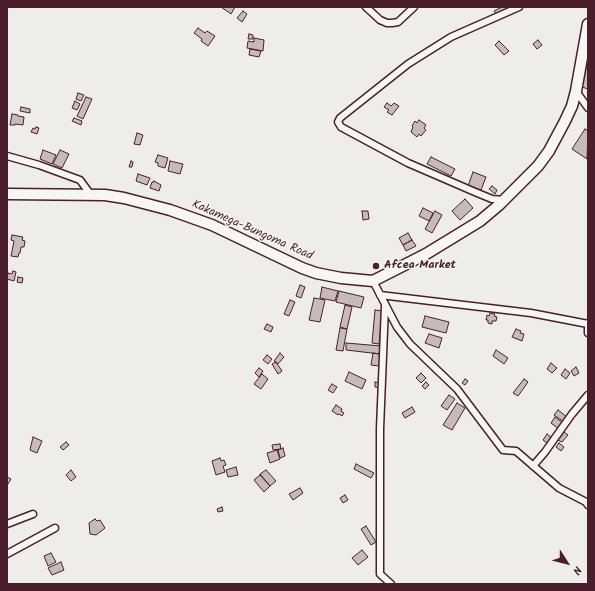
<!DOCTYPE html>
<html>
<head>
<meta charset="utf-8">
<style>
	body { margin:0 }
	#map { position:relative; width:595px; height:591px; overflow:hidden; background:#efedea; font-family:Kalam,sans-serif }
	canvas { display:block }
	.frame { position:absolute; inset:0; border:8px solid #4a1f2b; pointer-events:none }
	.north { position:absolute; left:547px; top:543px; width:40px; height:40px; -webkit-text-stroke:3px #f6f6f2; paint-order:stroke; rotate:126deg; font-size:11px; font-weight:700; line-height:16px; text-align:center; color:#4a1f2b }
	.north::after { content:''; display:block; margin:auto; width:14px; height:18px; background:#4a1f2b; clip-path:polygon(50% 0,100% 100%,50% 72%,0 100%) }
</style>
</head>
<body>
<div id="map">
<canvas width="595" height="591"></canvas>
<div class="frame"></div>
<div class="north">N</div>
</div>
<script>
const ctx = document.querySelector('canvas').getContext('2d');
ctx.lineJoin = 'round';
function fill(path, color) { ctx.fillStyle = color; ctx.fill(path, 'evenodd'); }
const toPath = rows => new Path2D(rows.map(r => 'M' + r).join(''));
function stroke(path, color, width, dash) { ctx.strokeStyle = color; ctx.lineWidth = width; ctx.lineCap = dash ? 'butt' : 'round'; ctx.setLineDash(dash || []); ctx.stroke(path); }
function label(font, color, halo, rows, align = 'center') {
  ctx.font = font + ' Kalam,sans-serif'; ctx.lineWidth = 3; ctx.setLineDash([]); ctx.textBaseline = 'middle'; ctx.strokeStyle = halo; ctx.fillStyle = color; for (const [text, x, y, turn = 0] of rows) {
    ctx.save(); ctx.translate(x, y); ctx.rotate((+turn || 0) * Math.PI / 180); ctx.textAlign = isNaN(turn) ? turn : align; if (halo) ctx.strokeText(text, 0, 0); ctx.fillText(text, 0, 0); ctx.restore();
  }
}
const building = toPath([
	[221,7,235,7,231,14,221,7],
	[502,7,513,7,497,15,494,11,502,7],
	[243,11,247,14,242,22,237,18,243,11],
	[198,28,205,33,207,31,215,36,208,46,201,41,202,39,194,33,198,28],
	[249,34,253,35,253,39,248,39,249,34],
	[254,38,264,40,263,51,247,48,248,41,254,42,254,38],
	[538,40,542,45,537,49,533,44,538,40],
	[499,41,509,51,504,55,495,45,499,41],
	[250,49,261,51,259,57,249,55,250,49],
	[588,59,588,89,582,87,588,59],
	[78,93,84,95,81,101,76,99,78,93],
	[86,97,92,99,83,119,77,116,86,97],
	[75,101,80,104,77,110,72,108,75,101],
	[387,103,391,106,394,103,399,106,392,115,387,112,389,110,384,107,387,103],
	[21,107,30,109,30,113,20,111,21,107],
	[12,114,18,115,18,116,24,117,23,125,15,124,15,125,10,125,12,114],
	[74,118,82,121,81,125,72,121,74,118],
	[419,120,426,125,424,128,426,130,421,136,419,134,417,137,411,132,413,127,412,126,415,121,417,123,419,120],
	[36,127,39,128,37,134,31,132,33,128,35,129,36,127],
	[585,129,588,131,587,159,572,149,585,129],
	[137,133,143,135,140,145,134,144,137,133],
	[43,150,56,155,52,164,40,159,43,150],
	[60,150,69,154,62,168,53,164,60,150],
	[158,155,168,158,165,168,158,166,158,163,155,162,158,155],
	[431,157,455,169,451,176,427,164,431,157],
	[131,161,133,162,132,167,129,167,131,161],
	[170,161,183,164,180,174,168,171,170,161],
	[473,172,486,177,481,190,468,186,473,172],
	[138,174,150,178,147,185,136,181,138,174],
	[154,181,161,185,159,191,150,188,152,182,154,182,154,181],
	[492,186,497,190,495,194,489,189,492,186],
	[465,199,473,208,460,220,452,211,465,199],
	[423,208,433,213,429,221,419,216,423,208],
	[362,211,368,211,369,219,363,220,362,211],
	[435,211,442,215,432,233,425,229,435,211],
	[408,233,412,240,403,245,399,238,408,233],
	[12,235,23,237,22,240,25,241,24,247,21,247,20,253,19,253,18,257,11,256,14,241,11,240,12,235],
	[412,240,416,246,406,251,403,245,412,240],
	[13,271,16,272,14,281,7,279,8,273,12,274,13,271],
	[18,277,23,278,22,283,17,282,18,277],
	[300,285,305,287,301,298,296,296,300,285],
	[322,287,338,291,335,301,320,298,322,287],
	[339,291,364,297,361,308,336,302,339,291],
	[314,298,325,300,320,322,309,320,314,298],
	[290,300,295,302,289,316,284,314,290,300],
	[345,305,352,307,347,329,340,327,345,305],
	[375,310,383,311,379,344,372,343,375,310],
	[490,313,495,314,494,316,497,317,496,321,492,321,492,324,488,323,488,320,486,320,487,315,489,316,490,313],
	[425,316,449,322,446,333,422,327,425,316],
	[267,324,273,327,271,332,264,329,267,324],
	[340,328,347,329,343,351,336,350,340,328],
	[516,329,521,331,520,333,524,334,522,341,512,337,516,329],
	[429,334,442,338,439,348,425,343,429,334],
	[346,343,381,346,380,354,346,350,346,343],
	[496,350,508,358,504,364,493,356,496,350],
	[280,353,284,357,278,364,274,361,280,353],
	[373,353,380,354,379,366,371,365,373,353],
	[267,355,272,359,268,364,263,360,267,355],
	[276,362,282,371,278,374,272,364,276,362],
	[551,363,557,368,552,373,547,369,551,363],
	[576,367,579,373,574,376,571,371,576,367],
	[259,368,263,371,259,377,255,373,259,368],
	[565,369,570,373,566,379,561,375,565,369],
	[349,372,366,380,362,389,345,381,349,372],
	[421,373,426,378,421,383,416,378,421,373],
	[262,374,268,379,261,389,254,384,262,374],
	[465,379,468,381,465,385,462,383,465,379],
	[524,379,528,382,518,396,513,393,524,379],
	[375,382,381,383,381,388,375,387,375,382],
	[426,382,429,385,425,389,422,386,426,382],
	[332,384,337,387,333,393,328,390,332,384],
	[449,395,455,399,447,410,441,406,449,395],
	[457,403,465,408,452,430,443,425,457,403],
	[336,405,342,409,341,411,344,413,342,416,339,414,338,415,332,411,336,405],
	[412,407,415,412,405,418,402,413,412,407],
	[558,410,567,417,564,422,554,415,558,410],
	[555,417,563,423,559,429,551,423,555,417],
	[564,432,568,435,562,442,558,440,564,432],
	[547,434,551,437,547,443,543,440,547,434],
	[33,437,42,441,37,453,30,450,33,437],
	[66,442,69,445,63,450,60,447,66,442],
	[559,443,564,447,561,451,556,447,559,443],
	[280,444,281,449,273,450,272,445,280,444],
	[283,448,285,456,280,458,278,450,283,448],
	[277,450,280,459,270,463,267,453,277,450],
	[220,458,221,461,224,460,226,465,223,466,225,472,216,475,212,461,220,458],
	[356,464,374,473,371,478,354,469,356,464],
	[236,467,238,475,228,477,226,470,236,467],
	[71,470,76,477,71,481,66,475,71,470],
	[266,470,276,481,270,486,260,474,266,470],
	[260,475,270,486,264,492,254,480,260,475],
	[7,477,11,479,8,484,7,483,7,477],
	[300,488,303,493,293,500,289,494,300,488],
	[345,495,348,500,343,503,340,498,345,495],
	[222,507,223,511,218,512,217,509,222,507],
	[95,519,97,521,100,520,105,528,96,535,90,534,89,523,95,519],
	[366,526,376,542,371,545,361,529,366,526],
	[362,550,368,557,358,565,352,558,362,550],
	[51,553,56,562,48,566,44,556,51,553],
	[61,562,64,570,52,575,48,568,61,562]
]);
const street = toPath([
	[366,7,380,20,387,23,392,23,398,22,414,7],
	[576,91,588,108],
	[7,156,39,165,80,180,91,195],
	[504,200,492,199,475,192,408,163,341,127,338,122,340,118,408,64,451,37,519,7],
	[373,281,397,327,410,344,457,389,503,450,516,451,559,488,586,502,588,505],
	[380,295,531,313,588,324],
	[385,306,380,429,380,574,391,584],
	[588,323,588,333],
	[533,466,545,452,572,414,588,395],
	[7,524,33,514],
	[7,554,55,528]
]);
const primary = toPath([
	[7,194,105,195,124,198,170,210,212,225,302,268,316,273,341,278,373,281,426,254,480,221,499,205,538,166,549,151,565,121,572,106,576,91,588,24]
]);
const markers = [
	[376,266,4,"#4a1f2b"]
];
const streetNames = [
	["Kakamega-Bungoma Road",252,231,24]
];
const poiNames = [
	["Afcea Market",384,266]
];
fill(building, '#c6babb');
stroke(building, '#4a1f2b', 1);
stroke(street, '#4a1f2b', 9);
stroke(primary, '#4a1f2b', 13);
stroke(street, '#f6f6f2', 6);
stroke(primary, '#f6f6f2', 10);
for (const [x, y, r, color] of markers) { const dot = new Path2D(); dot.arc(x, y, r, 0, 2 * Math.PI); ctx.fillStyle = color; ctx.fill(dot); stroke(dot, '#f6f6f2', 1.5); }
label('12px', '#4a1f2b', '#f6f6f2', streetNames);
label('bold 12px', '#4a1f2b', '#f6f6f2', poiNames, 'left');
</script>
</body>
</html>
